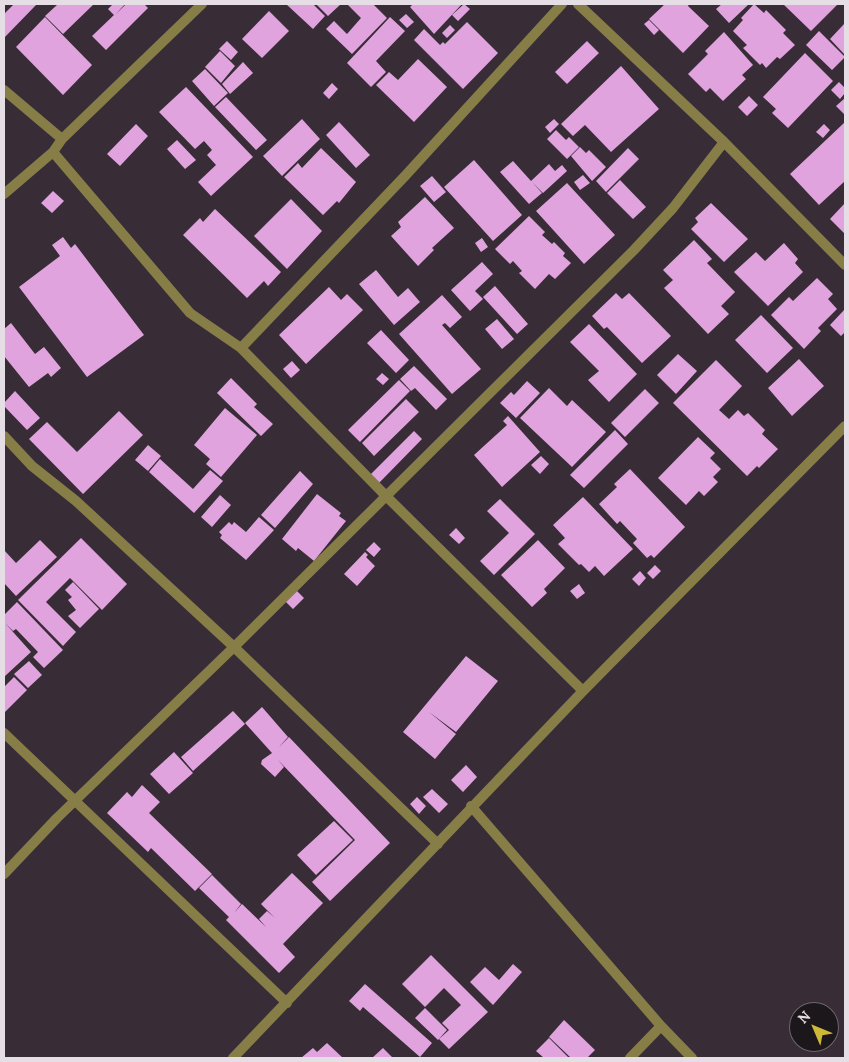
<!DOCTYPE html>
<html>
<head>
<meta charset="utf-8">
<style>
	body { margin:0 }
	#map { position:relative; width:849px; height:1062px; overflow:hidden; background:#382c37; font-family:Lora,serif }
	canvas { display:block }
	.frame { position:absolute; inset:0; border:5px solid #e6dee5; pointer-events:none }
	.north { position:absolute; left:789px; top:1002px; width:50px; height:50px; box-sizing:border-box; background:#1c171b; border:1px solid #6d676c; border-radius:50%; rotate:315deg; font-size:14px; font-weight:700; line-height:20px; text-align:center; color:#e6dee5 }
	.north::after { content:''; display:block; margin:auto; width:18px; height:22px; background:#cdb938; clip-path:polygon(50% 0,100% 100%,50% 72%,0 100%) }
</style>
</head>
<body>
<div id="map">
<canvas width="849" height="1062"></canvas>
<div class="frame"></div>
<div class="north">N</div>
</div>
<script>
const ctx = document.querySelector('canvas').getContext('2d');
ctx.lineJoin = 'round';
function fill(path, color) { ctx.fillStyle = color; ctx.fill(path, 'evenodd'); }
const toPath = rows => new Path2D(rows.map(r => 'M' + r).join(''));
function stroke(path, color, width, dash) { ctx.strokeStyle = color; ctx.lineWidth = width; ctx.lineCap = dash ? 'butt' : 'round'; ctx.setLineDash(dash || []); ctx.stroke(path); }
const building = toPath([
	[14,4,37,4,4,38,4,14],
	[58,4,94,4,63,34,45,16],
	[113,4,125,4,116,14,126,4,144,4,148,8,106,50,92,36,114,15,108,9],
	[286,4,313,4,325,16,313,29],
	[316,4,341,4,328,16],
	[347,4,373,4,387,18,352,54,326,29,334,21,347,34,361,18],
	[413,4,462,4,434,34,410,7],
	[464,4,470,9,458,21,452,15],
	[665,4,689,4,688,6,709,26,683,53,649,19],
	[722,4,749,4,729,23,716,9],
	[754,4,764,13,766,10,786,30,783,33,795,45,780,59,777,57,766,68,762,63,760,65,743,48,747,45,733,31,743,20,741,18],
	[783,4,838,4,811,31],
	[269,11,289,31,262,58,242,39],
	[406,14,414,22,407,28,399,20],
	[45,17,92,65,63,95,16,47],
	[390,17,405,31,376,61,386,72,371,87,347,63],
	[649,20,659,30,654,35,644,24],
	[467,22,498,53,463,89,414,40,424,29,440,45,443,42,445,44],
	[845,23,845,55,830,39],
	[450,25,455,30,447,38,442,33],
	[819,31,845,57,832,70,806,45],
	[724,32,753,65,742,75,746,79,723,101,710,88,706,92,688,74,708,54,705,51],
	[227,41,238,52,231,60,219,49],
	[587,41,599,53,567,84,555,72],
	[220,51,235,66,221,83,205,67],
	[805,53,833,81,788,128,772,113,776,109,763,97],
	[418,59,447,87,414,122,376,85,389,72,398,80],
	[243,62,253,73,230,94,222,84],
	[621,66,659,109,611,152,585,125,573,136,561,124],
	[205,69,228,93,214,106,192,81],
	[839,82,845,88,845,93,840,99,831,90],
	[332,83,338,89,329,99,323,93],
	[186,87,253,157,211,196,198,182,216,165,207,155,212,150,204,141,195,149,159,112],
	[749,96,758,105,747,116,738,107],
	[226,97,267,140,256,150,215,107],
	[845,98,845,115,836,106],
	[302,119,320,139,282,176,263,156],
	[554,119,559,124,550,133,545,127],
	[339,122,370,155,356,168,326,135],
	[845,122,845,181,819,205,790,174],
	[136,124,148,136,120,166,107,154],
	[824,124,830,130,823,138,816,132],
	[556,130,566,140,569,137,579,147,567,159,547,139],
	[177,140,196,160,185,169,167,149],
	[580,147,586,153,589,150,606,167,592,181,571,156],
	[321,148,356,182,339,203,337,201,323,215,284,177,298,163,302,168],
	[628,148,639,159,606,192,596,181],
	[474,160,522,215,493,241,444,187],
	[513,161,531,181,549,164,555,171,562,165,567,171,543,193,532,182,542,193,529,204,500,172],
	[583,175,590,183,580,190,574,182],
	[432,176,446,192,434,202,420,186],
	[620,180,646,207,633,219,607,193],
	[567,183,615,235,584,264,536,211],
	[53,191,64,201,52,213,41,203],
	[425,197,454,228,432,248,434,250,418,266,391,236,401,227,398,222],
	[291,199,322,231,287,269,254,236],
	[711,203,748,239,724,262,691,229,698,222,695,218],
	[845,203,845,234,830,219],
	[215,209,281,272,268,286,264,281,247,298,183,235,200,218,203,222],
	[529,216,545,232,542,235,552,244,554,242,565,253,563,256,571,263,555,279,549,274,535,289,519,273,522,271,513,261,510,264,495,249],
	[63,237,71,248,75,244,144,335,87,377,19,287,60,256,52,245],
	[482,238,488,247,481,252,475,243],
	[694,240,712,259,707,263,735,292,721,306,729,314,708,334,664,288,673,280,663,270],
	[784,243,798,259,795,263,803,272,768,306,734,272,756,252,765,261],
	[482,262,493,274,475,291,483,299,470,311,451,290],
	[376,270,398,297,408,288,420,302,394,325,359,284],
	[817,278,833,294,828,299,837,309,818,328,821,331,804,349,771,315,789,297,793,301],
	[495,286,528,324,517,334,483,297],
	[329,287,341,300,347,294,363,310,306,364,279,335],
	[616,293,622,299,629,293,671,336,642,363,607,327,604,329,592,316],
	[442,295,462,317,450,328,445,323,442,325,481,369,452,394,399,334],
	[845,309,845,332,841,336,830,325],
	[761,315,793,348,767,373,735,340],
	[497,319,514,339,502,349,485,329],
	[11,323,35,354,44,347,61,368,51,377,48,373,29,387,4,356,4,329],
	[589,324,637,374,609,402,588,380,599,371,570,342],
	[381,330,409,360,396,373,367,343],
	[678,354,697,371,676,394,657,375],
	[799,359,824,386,792,416,768,388],
	[716,360,742,386,719,410,729,419,738,410,744,416,748,413,765,430,762,434,778,449,759,468,757,466,747,476,673,403],
	[292,361,300,370,291,378,283,369],
	[414,366,447,399,436,410,415,388,411,391,400,379],
	[382,373,389,379,383,385,376,379],
	[231,378,257,404,254,407,273,424,261,436,217,393],
	[399,380,410,391,360,442,348,430],
	[527,381,540,393,516,418,500,403,511,392,514,395],
	[549,388,567,406,572,400,606,432,572,467,520,418],
	[645,389,659,403,625,437,611,423],
	[15,391,40,418,27,430,4,406,4,403],
	[406,399,419,412,374,456,362,443],
	[225,408,257,435,221,477,206,464,210,459,194,445],
	[119,411,143,435,83,494,29,439,47,422,77,452],
	[508,416,540,452,502,487,474,455,507,425,503,421],
	[615,430,628,444,584,488,570,475],
	[414,431,422,439,379,483,370,475],
	[698,437,715,453,710,458,721,469,713,477,718,482,704,496,699,491,686,505,658,478],
	[148,445,161,456,148,471,135,460],
	[541,456,549,464,540,474,531,465],
	[160,459,193,489,210,470,223,481,194,513,149,472],
	[630,469,685,527,654,558,651,555,647,558,633,543,637,539,620,521,617,524,599,504,617,487,614,484],
	[300,471,313,484,275,528,261,515],
	[317,494,341,513,339,516,346,521,314,561,298,548,296,551,282,539],
	[220,495,231,505,212,527,201,517],
	[583,497,633,549,604,576,595,566,589,572,581,564,579,565,558,544,565,538,553,525],
	[500,499,535,534,494,575,480,561,509,533,487,511],
	[259,517,274,530,246,560,220,538,222,535,219,532,229,522,232,525,234,522,246,532],
	[456,528,465,538,459,544,449,535],
	[81,538,127,584,102,610,70,578,46,602,76,632,63,646,18,600],
	[40,540,57,557,16,596,4,583,4,550,16,563],
	[538,540,565,568,544,589,547,593,532,607,501,575],
	[374,542,381,549,374,557,366,550],
	[365,552,368,555,366,557,375,566,357,586,344,574],
	[655,565,661,571,653,579,647,573],
	[640,571,646,578,639,586,632,579],
	[73,582,99,609,80,628,68,616,76,610,68,600,72,597,65,590],
	[579,584,585,593,577,599,570,591],
	[295,589,304,598,293,609,284,600],
	[17,602,63,650,44,668,33,657,38,652,16,629,13,631,5,623,31,652,4,677,4,615],
	[466,656,498,681,456,732,429,712,456,734,435,759,403,732],
	[29,661,42,675,28,688,14,674],
	[14,677,27,690,4,713,4,687],
	[262,707,288,737,279,747,289,737,390,843,330,901,312,882,355,840,278,760,284,767,275,777,261,764,262,760,272,753,245,723],
	[233,711,245,724,193,771,181,757],
	[174,752,193,773,169,794,150,774],
	[466,765,477,777,463,792,451,780],
	[142,785,160,802,149,813,212,874,195,891,151,848,148,852,107,813,127,792,132,797],
	[432,789,448,804,439,813,423,797],
	[417,797,426,806,419,814,410,804],
	[334,821,353,840,316,875,297,855],
	[292,873,323,903,283,944,295,957,279,973,226,920,229,917,199,888,212,875,241,904,234,913,242,904,266,927,259,919,267,911,275,918,261,904],
	[431,955,488,1012,449,1049,439,1039,449,1030,442,1023,461,1005,444,988,425,1007,402,984],
	[513,964,522,972,493,1005,470,982,485,967,499,980],
	[365,984,432,1043,420,1057,363,1007,360,1011,349,1001],
	[425,1008,447,1030,438,1040,415,1018],
	[564,1020,595,1050,587,1058,571,1058,549,1037],
	[549,1038,569,1058,544,1058,536,1051],
	[327,1043,343,1058,301,1058,313,1048,317,1052],
	[383,1048,393,1058,372,1058]
]);
const street = toPath([
	[578,4,724,142,845,265],
	[4,90,62,139],
	[53,152,190,313,241,348,385,495,583,691],
	[4,194,53,152,62,139,202,4],
	[241,348,405,176,562,4],
	[4,436,32,466,76,501,234,647,438,844],
	[4,733,287,1003],
	[471,806,661,1026,692,1058],
	[4,874,57,818,234,647,634,250,673,208,724,142],
	[233,1058,583,691,845,426],
	[630,1058,661,1026]
]);
fill(building, '#e0a3de');
stroke(street, '#867d47', 10);
</script>
</body>
</html>
